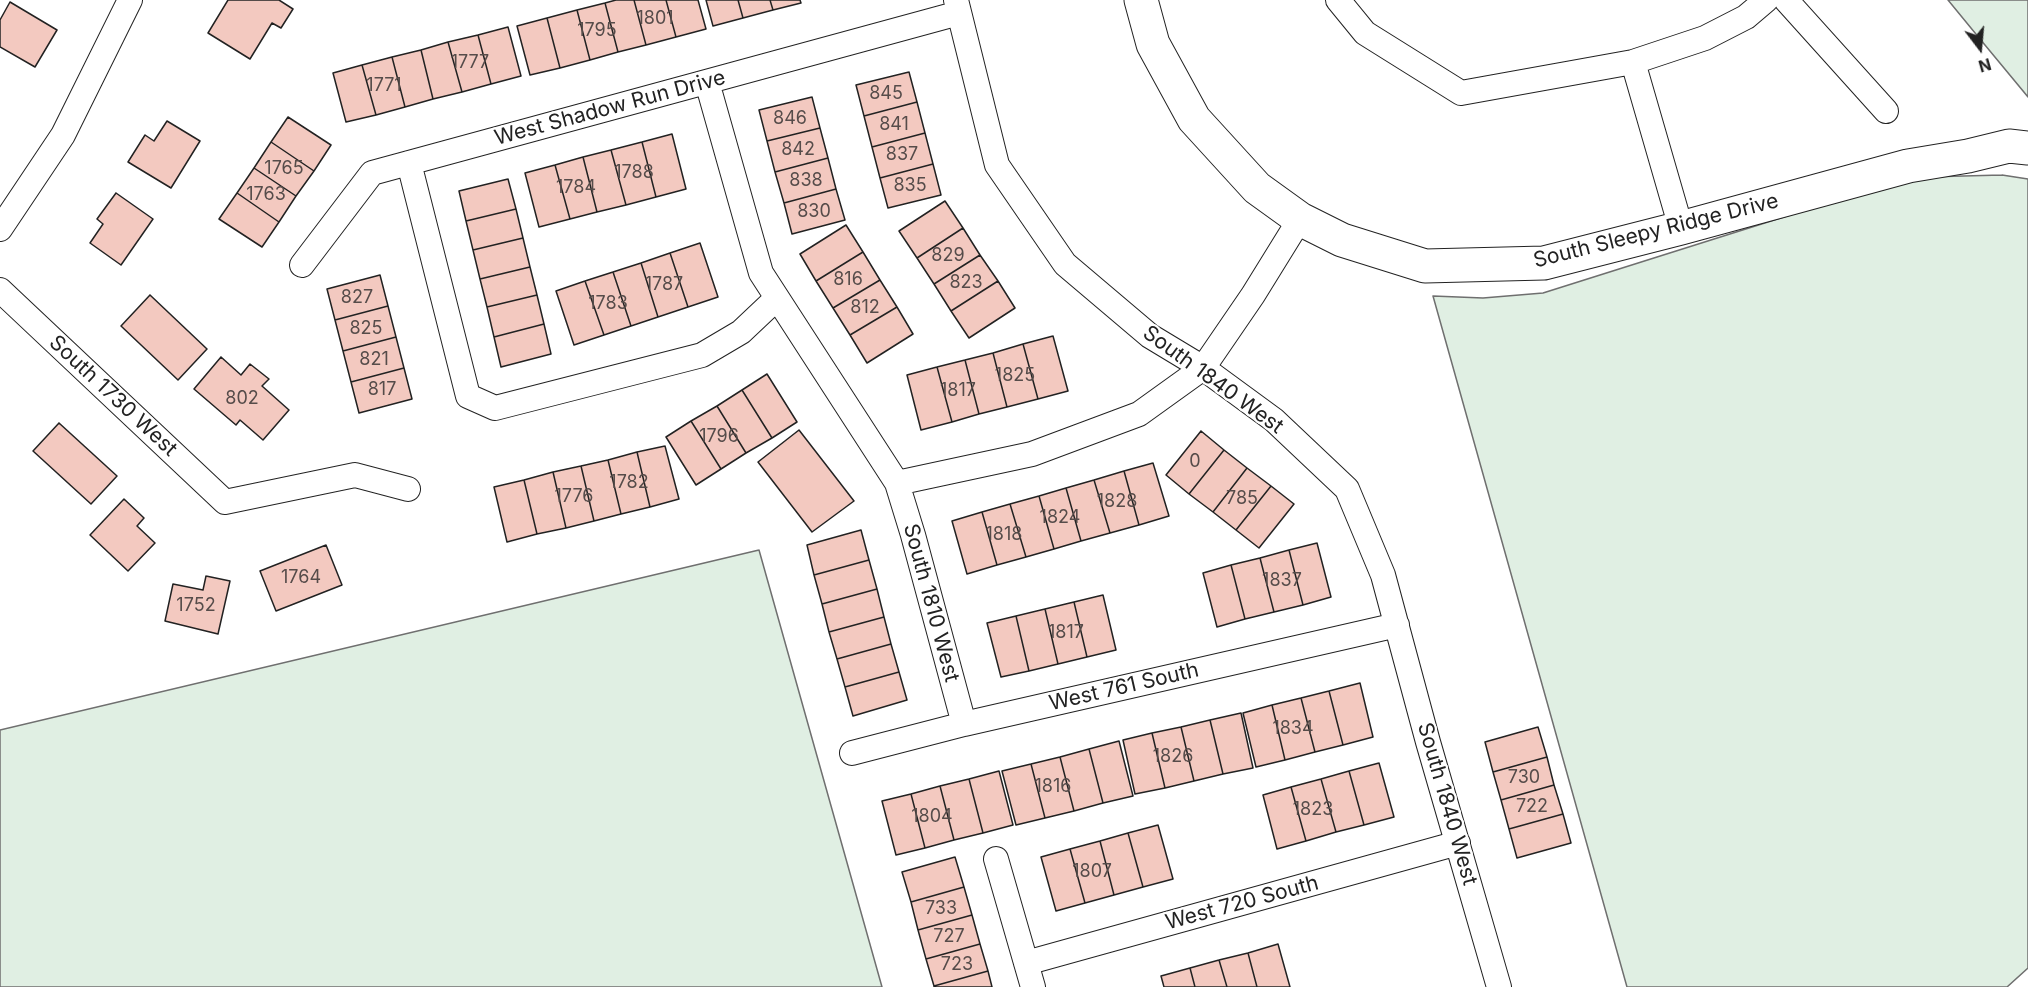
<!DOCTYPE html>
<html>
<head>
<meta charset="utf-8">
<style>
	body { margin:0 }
	#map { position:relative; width:2028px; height:987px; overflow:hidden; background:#fff; font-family:Inter,sans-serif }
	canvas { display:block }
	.north { position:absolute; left:1950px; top:18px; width:60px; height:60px; -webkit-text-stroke:4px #fff; paint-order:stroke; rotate:164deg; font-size:16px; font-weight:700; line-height:24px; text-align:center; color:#222 }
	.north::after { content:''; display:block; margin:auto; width:21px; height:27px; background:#222; clip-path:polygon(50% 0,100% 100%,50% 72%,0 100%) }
</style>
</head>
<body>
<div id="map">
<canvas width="2028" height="987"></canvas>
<div class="north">N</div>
</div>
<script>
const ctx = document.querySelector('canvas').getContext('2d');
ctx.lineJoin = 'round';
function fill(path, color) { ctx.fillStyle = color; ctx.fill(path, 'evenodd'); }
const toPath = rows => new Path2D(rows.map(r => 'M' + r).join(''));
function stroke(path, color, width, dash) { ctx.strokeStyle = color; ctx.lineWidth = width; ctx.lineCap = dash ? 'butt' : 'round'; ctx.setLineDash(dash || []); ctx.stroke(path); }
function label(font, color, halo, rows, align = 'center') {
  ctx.font = font + ' Inter,sans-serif'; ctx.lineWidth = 4.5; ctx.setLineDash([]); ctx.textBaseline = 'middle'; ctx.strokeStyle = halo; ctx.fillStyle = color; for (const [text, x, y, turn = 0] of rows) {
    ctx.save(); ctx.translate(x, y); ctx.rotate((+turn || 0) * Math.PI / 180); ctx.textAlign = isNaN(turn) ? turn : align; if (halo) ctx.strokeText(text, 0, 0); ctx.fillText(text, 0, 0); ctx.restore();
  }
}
const green = toPath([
	[1948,0,2028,0,2028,97,1980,39,1948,0],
	[2002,175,2028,179,2028,968,2007,987,1627,987,1433,296,1483,298,1543,293,1825,204,1925,177,2002,175],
	[759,550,882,987,0,987,0,730,759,550]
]);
const building = toPath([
	[228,0,279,0,293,9,281,28,272,23,250,59,208,33,228,0],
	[616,0,634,0,646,45,618,52,605,3,616,0],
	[634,0,666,0,676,37,646,45,634,0],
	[666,0,698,0,706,29,676,37,666,0],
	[706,0,738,0,743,18,713,26,706,0],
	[738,0,770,0,773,10,743,18,738,0],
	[770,0,800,0,801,3,773,10,770,0],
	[10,2,57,30,35,67,0,47,0,20,10,2],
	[605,3,618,52,590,60,577,10,605,3],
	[577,10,590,60,560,68,547,18,577,10],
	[547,18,560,68,530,75,517,26,547,18],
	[508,27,521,76,491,84,478,35,508,27],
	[478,35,491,84,462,92,448,42,478,35],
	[448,42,462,92,433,99,421,50,448,42],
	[421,50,433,99,405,107,392,57,421,50],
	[392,57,405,107,376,115,362,65,392,57],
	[362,65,376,115,346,122,333,73,362,65],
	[909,72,917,102,864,116,856,85,909,72],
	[812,97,820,128,767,141,759,110,812,97],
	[917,102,925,133,872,147,864,116,917,102],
	[288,117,331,145,314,171,271,142,288,117],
	[167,121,200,141,171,188,128,162,145,135,154,141,167,121],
	[820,128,828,158,775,172,767,141,820,128],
	[925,133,933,164,880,178,872,147,925,133],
	[672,134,686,189,656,197,642,142,672,134],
	[271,142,314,171,296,196,254,168,271,142],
	[642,142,656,197,626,205,611,150,642,142],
	[611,150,626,205,597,212,583,157,611,150],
	[583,157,597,212,570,219,555,165,583,157],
	[828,158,836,189,784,203,775,172,828,158],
	[933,164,941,195,888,208,880,178,933,164],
	[555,165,570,219,539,227,525,173,555,165],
	[254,168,296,196,279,222,237,193,254,168],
	[508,179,516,209,466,221,459,191,508,179],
	[836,189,845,220,792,234,784,203,836,189],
	[116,193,153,219,121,265,90,243,103,224,97,219,116,193],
	[237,193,279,222,262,247,219,219,237,193],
	[945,201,963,228,917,258,899,231,945,201],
	[516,209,523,238,473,250,466,221,516,209],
	[846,225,863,252,816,281,800,254,846,225],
	[963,228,980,255,934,284,917,258,963,228],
	[523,238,530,267,480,279,473,250,523,238],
	[700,243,718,297,688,307,670,253,700,243],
	[863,252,880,280,833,308,816,281,863,252],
	[670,253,688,307,658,317,641,263,670,253],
	[980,255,998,281,951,311,934,284,980,255],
	[641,263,658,317,631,326,613,272,641,263],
	[530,267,537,295,487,307,480,279,530,267],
	[613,272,631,326,604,335,585,281,613,272],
	[380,275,388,306,335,320,327,289,380,275],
	[880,280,897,307,850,335,833,308,880,280],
	[585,281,604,335,574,345,556,291,585,281],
	[998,281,1015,308,969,338,951,311,998,281],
	[150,295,207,349,178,380,121,326,150,295],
	[537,295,544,324,494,337,487,307,537,295],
	[388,306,396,337,343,351,335,320,388,306],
	[897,307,913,334,867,363,850,335,897,307],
	[544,324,551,354,501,367,494,337,544,324],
	[1053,336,1068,391,1038,399,1023,344,1053,336],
	[396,337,404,368,351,382,343,351,396,337],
	[1023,344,1038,399,1007,407,993,353,1023,344],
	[993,353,1007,407,979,414,965,360,993,353],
	[221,357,241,375,250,364,269,379,262,386,289,410,263,440,240,420,236,425,194,389,221,357],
	[965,360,979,414,952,422,937,367,965,360],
	[937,367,952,422,921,430,907,375,937,367],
	[404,368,412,399,359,413,351,382,404,368],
	[767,374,797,422,772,438,742,390,767,374],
	[742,390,772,438,746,453,717,406,742,390],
	[717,406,746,453,721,469,691,421,717,406],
	[691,421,721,469,696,485,666,437,691,421],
	[59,423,117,476,91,504,33,451,59,423],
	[799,430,854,501,812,532,758,462,799,430],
	[1201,431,1224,450,1189,494,1166,475,1201,431],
	[665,446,679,499,650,507,637,452,665,446],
	[1224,450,1247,468,1213,512,1189,494,1224,450],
	[637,452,650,507,621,514,608,460,637,452],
	[608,460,621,514,594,521,581,466,608,460],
	[1153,463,1169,516,1139,525,1124,471,1153,463],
	[581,466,594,521,566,528,553,472,581,466],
	[1247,468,1271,486,1236,530,1213,512,1247,468],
	[1124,471,1139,525,1110,533,1094,480,1124,471],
	[553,472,566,528,537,534,524,480,553,472],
	[524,480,537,534,507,542,494,487,524,480],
	[1094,480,1110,533,1081,541,1066,488,1094,480],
	[1271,486,1294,504,1259,548,1236,530,1271,486],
	[1066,488,1081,541,1054,549,1039,496,1066,488],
	[1039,496,1054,549,1026,557,1010,504,1039,496],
	[124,499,144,518,137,526,155,543,128,571,90,535,124,499],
	[1010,504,1026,557,997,565,982,512,1010,504],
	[982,512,997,565,967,574,952,521,982,512],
	[861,530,869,560,814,575,807,545,861,530],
	[1317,543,1331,597,1303,605,1289,550,1317,543],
	[326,545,342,585,276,611,260,571,326,545],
	[1289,550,1303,605,1274,612,1260,558,1289,550],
	[1260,558,1274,612,1245,619,1231,565,1260,558],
	[869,560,877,589,822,604,814,575,869,560],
	[1231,565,1245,619,1217,627,1203,573,1231,565],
	[206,576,230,581,218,634,165,621,173,584,203,590,206,576],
	[877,589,884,617,829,632,822,604,877,589],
	[1103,595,1116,650,1087,657,1074,602,1103,595],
	[1074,602,1087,657,1058,664,1045,609,1074,602],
	[1045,609,1058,664,1029,671,1016,616,1045,609],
	[1016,616,1029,671,1001,677,987,623,1016,616],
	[884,617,891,644,837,659,829,632,884,617],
	[891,644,899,672,845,687,837,659,891,644],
	[899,672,907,700,853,716,845,687,899,672],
	[1360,683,1373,737,1343,745,1329,691,1360,683],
	[1329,691,1343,745,1315,752,1301,698,1329,691],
	[1301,698,1315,752,1285,760,1272,705,1301,698],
	[1272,705,1285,760,1256,767,1243,713,1272,705],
	[1241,713,1253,768,1223,774,1210,720,1241,713],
	[1210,720,1223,774,1194,781,1181,727,1210,720],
	[1181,727,1194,781,1165,788,1152,733,1181,727],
	[1538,727,1547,757,1493,772,1485,742,1538,727],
	[1152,733,1165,788,1135,794,1123,740,1152,733],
	[1119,741,1133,796,1103,803,1089,749,1119,741],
	[1089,749,1103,803,1074,811,1060,757,1089,749],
	[1060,757,1074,811,1045,818,1031,764,1060,757],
	[1547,757,1554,785,1501,800,1493,772,1547,757],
	[1379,763,1394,817,1364,825,1349,771,1379,763],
	[1031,764,1045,818,1016,825,1002,771,1031,764],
	[999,771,1013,825,983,833,969,779,999,771],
	[1349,771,1364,825,1336,832,1321,779,1349,771],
	[969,779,983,833,954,840,940,786,969,779],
	[1321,779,1336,832,1306,841,1291,787,1321,779],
	[1554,785,1563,814,1509,829,1501,800,1554,785],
	[940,786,954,840,925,848,911,794,940,786],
	[1291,787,1306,841,1277,849,1263,795,1291,787],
	[911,794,925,848,896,855,882,801,911,794],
	[1563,814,1571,843,1517,858,1509,829,1563,814],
	[1158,825,1173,879,1143,887,1128,833,1158,825],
	[1128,833,1143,887,1114,895,1100,841,1128,833],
	[1100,841,1114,895,1085,903,1070,849,1100,841],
	[1070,849,1085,903,1056,911,1041,857,1070,849],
	[955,857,964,887,911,902,902,872,955,857],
	[964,887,972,915,918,930,911,902,964,887],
	[972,915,980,944,926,959,918,930,972,915],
	[980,944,988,971,934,986,926,959,980,944],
	[1278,944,1290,987,1257,987,1248,953,1278,944],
	[1248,953,1257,987,1227,987,1219,960,1248,953],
	[1219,960,1227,987,1195,987,1190,968,1219,960],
	[1190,968,1195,987,1164,987,1161,976,1190,968],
	[988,971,992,987,934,987,934,986,988,971]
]);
const street = toPath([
	[956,0,997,165,1065,264,1150,336,1203,368,1274,420,1347,489,1383,575,1428,742,1499,987],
	[1338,0,1365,33,1461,93,1633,62,1705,38,1746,17,1766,0],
	[1786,0,1886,111],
	[1633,62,1681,228],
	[707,82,761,273,897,483,913,535,964,724],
	[409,163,468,396,495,408,702,355,741,332,777,298],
	[0,229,63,135,130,0],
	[302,265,372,173,959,13],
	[0,290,225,502,355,475,408,489],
	[897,483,1032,454,1139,414,1203,368,1253,295,1300,219],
	[852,753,964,724,1397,625],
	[996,859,1033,987],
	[1026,963,1458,843]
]);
const secondary = toPath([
	[1141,0,1153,44,1194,119,1257,188,1300,219,1342,240,1425,266,1544,263,1681,228,1908,166,1968,156,2009,146,2028,148]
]);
const numberNames = [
	["1801",655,19],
	["1795",597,31],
	["1777",470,63],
	["1771",384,86],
	["845",886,94],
	["846",790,119],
	["841",894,125],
	["842",798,150],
	["837",902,155],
	["1765",284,169],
	["1788",634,173],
	["838",806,181],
	["835",910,186],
	["1784",576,188],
	["1763",266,195],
	["830",814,212],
	["829",948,256],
	["816",848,280],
	["823",966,283],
	["1787",664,285],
	["827",357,298],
	["1783",608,304],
	["812",865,308],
	["825",366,329],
	["821",374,360],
	["1825",1015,376],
	["817",382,390],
	["1817",958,391],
	["802",242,399],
	["1796",719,437],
	["0",1195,462],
	["1782",629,483],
	["1776",574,497],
	["785",1242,499],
	["1828",1117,502],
	["1824",1060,518],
	["1818",1004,535],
	["1764",301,578],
	["1837",1282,581],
	["1752",196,606],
	["1817",1066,633],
	["1834",1293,729],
	["1826",1173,757],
	["730",1524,778],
	["1816",1053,787],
	["722",1532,807],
	["1823",1313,810],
	["1804",932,817],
	["1807",1092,872],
	["733",941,909],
	["727",949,937],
	["723",957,965]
];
const streetNames = [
	["West Shadow Run Drive",610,108,-15],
	["South Sleepy Ridge Drive",1656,231,-14],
	["South 1840 West",1213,380,36],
	["South 1730 West",113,396,43],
	["South 1810 West",931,603,75],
	["West 761 South",1124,687,-13],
	["South 1840 West",1447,804,74],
	["West 720 South",1242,903,-15]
];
fill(green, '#e0efe3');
stroke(green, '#6f6f6f', 1.5);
fill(building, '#f3c9c0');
stroke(building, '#222', 1.5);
stroke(street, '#222', 26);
stroke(secondary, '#222', 35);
stroke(street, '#fff', 24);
stroke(secondary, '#fff', 33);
label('18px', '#564c4a', null, numberNames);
label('21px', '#222', '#fff', streetNames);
</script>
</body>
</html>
